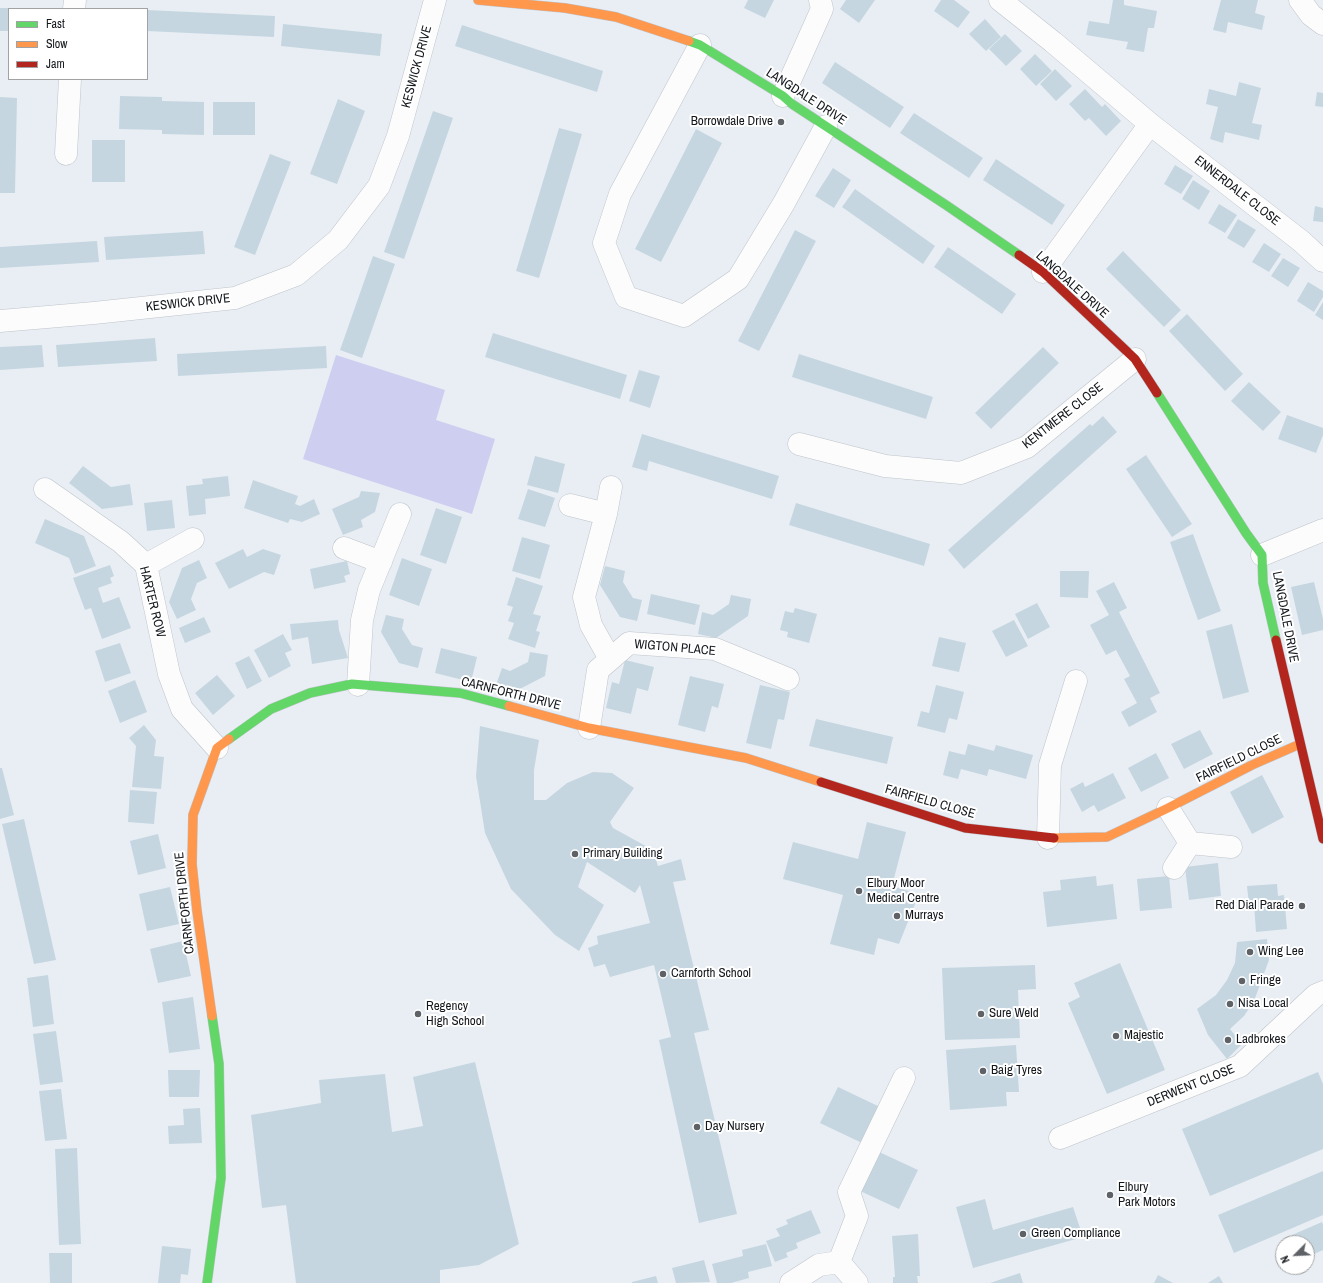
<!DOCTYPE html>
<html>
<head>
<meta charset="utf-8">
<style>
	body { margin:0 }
	#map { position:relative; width:1323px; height:1283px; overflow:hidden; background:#e8eef4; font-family:"Archivo Narrow",sans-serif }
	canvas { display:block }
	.legend { position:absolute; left:8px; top:8px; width:140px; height:72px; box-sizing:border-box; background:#fff; border:1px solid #a1a2a4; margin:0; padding:5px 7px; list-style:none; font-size:12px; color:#13171b }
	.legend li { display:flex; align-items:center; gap:8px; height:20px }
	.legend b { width:20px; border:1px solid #a1a2a4 }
	.north { position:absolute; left:1275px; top:1235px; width:40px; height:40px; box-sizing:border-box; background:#fff; border:1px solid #a1a2a4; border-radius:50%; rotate:246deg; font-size:11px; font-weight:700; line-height:16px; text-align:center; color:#13171b }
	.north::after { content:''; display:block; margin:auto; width:14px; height:18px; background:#5e6267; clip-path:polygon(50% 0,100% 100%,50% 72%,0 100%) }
</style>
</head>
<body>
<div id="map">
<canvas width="1323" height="1283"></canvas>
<ul class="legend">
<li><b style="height:5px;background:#63d668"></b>Fast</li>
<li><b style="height:5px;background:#ff974d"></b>Slow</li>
<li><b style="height:5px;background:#b3261e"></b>Jam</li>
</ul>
<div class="north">N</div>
</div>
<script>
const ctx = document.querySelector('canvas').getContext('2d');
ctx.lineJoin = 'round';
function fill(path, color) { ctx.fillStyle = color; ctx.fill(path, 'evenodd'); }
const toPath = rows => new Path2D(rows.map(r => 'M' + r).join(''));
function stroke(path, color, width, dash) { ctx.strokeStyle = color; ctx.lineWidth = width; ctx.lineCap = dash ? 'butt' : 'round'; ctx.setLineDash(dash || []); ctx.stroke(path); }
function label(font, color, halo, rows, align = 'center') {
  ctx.font = font + ' "Archivo Narrow",sans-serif'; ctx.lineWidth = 4; ctx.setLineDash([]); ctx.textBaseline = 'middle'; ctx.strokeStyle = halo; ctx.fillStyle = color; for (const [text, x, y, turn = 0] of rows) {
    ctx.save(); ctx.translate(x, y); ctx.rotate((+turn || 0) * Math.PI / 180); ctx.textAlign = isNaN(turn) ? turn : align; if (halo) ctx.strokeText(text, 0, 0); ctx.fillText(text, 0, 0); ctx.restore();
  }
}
const green = toPath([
	[336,355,445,390,436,420,495,439,472,514,303,459]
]);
const building = toPath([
	[748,0,774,0,765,18,744,8],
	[846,0,875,0,859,23,840,9],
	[941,0,954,0,970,12,958,28,934,11],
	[1113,0,1124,0,1124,5,1157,11,1154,28,1148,28,1144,52,1126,49,1128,42,1086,35,1089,21,1109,24],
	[1221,0,1258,0,1255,13,1265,16,1262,30,1228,22,1226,33,1213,30],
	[0,8,9,8,9,31,0,31],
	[147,10,275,16,274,37,147,31],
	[985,19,1001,37,986,51,969,34],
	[283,24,382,34,380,56,281,46],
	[462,25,603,71,597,92,455,46],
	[1005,34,1022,51,1006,66,989,49],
	[1035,54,1052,71,1036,86,1020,69],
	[835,62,904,107,890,128,822,83],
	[1055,69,1072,86,1056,101,1040,84],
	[1239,82,1261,88,1252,123,1262,125,1259,140,1225,132,1223,143,1210,139,1218,107,1206,104,1209,89,1236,96],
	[1085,89,1102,107,1105,104,1121,121,1106,136,1089,118,1085,121,1069,104],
	[1317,92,1323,93,1323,107,1315,106],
	[120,96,162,97,162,101,204,102,204,135,162,134,162,130,119,129],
	[0,97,17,98,15,193,0,193],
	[338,99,365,111,337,184,310,174],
	[213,102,255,102,255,135,213,135],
	[433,111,453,118,404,259,384,252],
	[914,113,983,158,969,178,900,133],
	[559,128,582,134,539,278,516,271],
	[696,129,722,143,661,262,635,249],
	[92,140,125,140,125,182,92,182],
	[270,154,291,162,255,255,234,247],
	[996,159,1065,205,1052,225,983,180],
	[1175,165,1193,176,1181,194,1164,184],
	[833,168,851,180,834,208,815,196],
	[1193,180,1210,191,1199,210,1182,199],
	[855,189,935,246,923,264,842,207],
	[1219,204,1237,215,1225,233,1208,223],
	[1315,206,1323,208,1323,222,1313,221],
	[1238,219,1256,230,1244,248,1227,238],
	[795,230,816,241,759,351,738,341],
	[203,231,205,254,106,260,104,237],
	[97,241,99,262,0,268,0,247],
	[1264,243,1281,254,1269,272,1252,262],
	[948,247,1016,294,1002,314,934,267],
	[1123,251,1181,310,1164,327,1106,269],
	[373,256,395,264,362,358,340,350],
	[1283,258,1300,268,1288,287,1271,276],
	[1308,282,1323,291,1323,297,1314,312,1297,301],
	[1323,302,1323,320,1315,315],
	[1187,314,1243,374,1225,391,1169,331],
	[493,333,627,375,620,399,485,357],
	[155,338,157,361,58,367,56,345],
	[42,345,44,367,0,370,0,347],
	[326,346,327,368,178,376,177,354],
	[1043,347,1059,363,991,429,975,413],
	[799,354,933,397,926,419,792,377],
	[639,370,660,376,650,408,629,401],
	[1249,382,1281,412,1263,431,1231,401],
	[1287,415,1323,428,1323,435,1316,453,1278,439],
	[1103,416,1117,432,964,569,948,550,1090,424,1092,426],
	[642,434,779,476,772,499,649,461,647,471,632,467],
	[1146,455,1192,524,1172,537,1126,469],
	[535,456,565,464,558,493,527,485],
	[83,466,111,487,130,484,133,505,102,509,69,483],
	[228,476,230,496,205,499,206,514,189,516,186,486,203,484,202,479],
	[253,480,298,496,295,504,300,506,314,499,320,514,302,522,290,519,288,523,244,508],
	[528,489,555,498,545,527,518,519],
	[361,491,380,493,375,512,361,520,363,527,343,535,332,509,359,497],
	[172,500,175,528,147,531,144,503],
	[796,503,930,544,924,566,789,525],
	[436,508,462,517,446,564,420,555],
	[45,519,84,536,96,566,75,574,69,558,35,543],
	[1193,534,1221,611,1198,620,1170,542],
	[522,537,550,545,540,579,512,571],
	[243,549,247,557,263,549,281,555,274,575,264,572,229,589,215,563],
	[402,558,432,569,419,606,389,595],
	[199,560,207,578,197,583,191,599,196,610,177,619,169,602,182,568],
	[347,561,350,574,344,576,346,582,314,589,310,569],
	[110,565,114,576,110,578,112,583,98,588,103,603,119,597,131,628,102,639,91,608,85,610,73,578],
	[605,566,625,571,623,582,633,598,642,600,637,621,620,617,600,585],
	[1060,571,1089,571,1088,598,1060,597],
	[516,577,543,586,533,614,541,616,536,631,540,632,535,648,508,639,514,623,508,621,513,607,507,605],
	[1114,582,1127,608,1119,612,1160,693,1150,698,1157,712,1129,727,1121,712,1137,703,1124,679,1130,676,1116,650,1106,655,1090,625,1109,615,1096,591],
	[1314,582,1323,619,1323,630,1302,635,1291,587],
	[651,594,700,605,695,625,647,614],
	[731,595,751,599,748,616,716,638,698,634,702,612,713,615,729,604],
	[1037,603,1050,627,1028,639,1015,614],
	[795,608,817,614,809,643,787,637,788,632,780,630,785,611,793,613],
	[386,615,404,619,402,629,412,645,423,648,418,668,399,663,381,632],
	[204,617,211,632,185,643,179,628],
	[338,620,339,630,348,658,312,664,308,637,292,640,290,624],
	[1014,620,1028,646,1006,657,992,631],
	[1232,624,1249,692,1223,699,1206,631],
	[283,634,292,650,285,653,291,666,269,678,254,650],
	[939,637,966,643,959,672,932,666],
	[120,643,131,673,105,682,95,651],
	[441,648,477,657,471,682,435,673],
	[530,652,548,655,545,676,512,693,495,688,502,668,510,671,528,662],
	[249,656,262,681,247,689,235,663],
	[625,660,654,667,648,691,637,688,631,714,606,708,612,682,619,684],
	[217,675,235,696,213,715,195,693],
	[690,676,724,684,718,708,712,706,705,732,678,725],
	[135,680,147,712,120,723,108,691],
	[760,685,790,692,784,720,778,719,771,749,746,743],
	[936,685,964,692,957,720,949,718,945,733,917,726,921,711,929,713],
	[816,719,893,737,887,764,809,746],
	[144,725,156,740,154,756,164,757,161,789,132,787,136,746,129,738],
	[480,726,539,740,534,770,534,800,546,800,567,783,593,772,612,773,634,788,610,822,613,828,653,850,658,866,681,859,686,880,673,882,709,1030,694,1033,737,1214,699,1223,659,1040,671,1037,654,965,610,977,605,964,594,967,588,948,598,944,597,936,650,923,640,885,635,893,587,862,578,887,604,905,579,951,555,935,511,889,485,833,476,776],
	[1200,730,1213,754,1184,769,1171,744],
	[968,744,994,751,996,745,1033,755,1026,779,989,769,987,776,961,769,958,779,943,775,949,751,965,755],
	[1156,753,1169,778,1141,792,1128,768],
	[0,768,2,768,14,815,0,819],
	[1113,773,1126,798,1098,812,1094,805,1082,812,1070,789,1083,782,1085,787],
	[1262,775,1284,817,1252,834,1230,792],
	[130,790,157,792,154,824,128,822],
	[24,819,56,960,34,964,2,824],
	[867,822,906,832,892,886,919,894,899,944,878,938,874,955,830,944,843,895,783,879,793,842,858,859],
	[158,834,166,868,138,875,130,841],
	[1218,863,1221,896,1189,900,1185,867],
	[1096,876,1097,886,1113,884,1117,919,1047,927,1043,892,1061,890,1060,880],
	[1169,876,1172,908,1140,911,1137,879],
	[1277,884,1278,896,1284,895,1287,929,1256,932,1254,904,1249,905,1247,886],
	[170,887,179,924,147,931,139,894],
	[1267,939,1269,960,1254,1001,1244,1016,1230,1029,1242,1044,1227,1059,1208,1035,1197,1009,1216,995,1227,980,1235,963,1237,942],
	[183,941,191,976,158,983,150,949],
	[1120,963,1165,1070,1107,1094,1068,1003,1080,997,1074,983],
	[1035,965,1036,989,1018,990,1020,1038,945,1040,942,968],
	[48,975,54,1024,33,1027,27,978],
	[193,997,200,1049,169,1053,162,1002],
	[56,1031,63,1082,40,1085,33,1034],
	[1016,1045,1019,1092,1006,1092,1007,1106,950,1110,946,1050],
	[475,1062,519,1244,479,1265,440,1270,440,1283,296,1283,286,1205,262,1208,251,1115,321,1103,319,1080,385,1074,392,1132,423,1126,413,1077],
	[168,1070,200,1070,199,1097,169,1097],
	[1318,1072,1323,1084,1323,1149,1210,1196,1182,1129],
	[838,1087,880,1107,862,1143,820,1123],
	[61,1089,67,1139,45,1141,39,1091],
	[200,1108,202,1143,169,1144,168,1126,184,1125,183,1109],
	[77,1148,81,1244,59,1245,55,1149],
	[877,1151,918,1170,899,1209,858,1190],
	[1323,1171,1323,1215,1234,1253,1218,1215],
	[985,1199,993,1230,1073,1207,1083,1237,973,1268,956,1207],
	[811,1210,821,1233,796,1243,798,1248,786,1253,788,1257,775,1262,766,1241,780,1236,776,1229,788,1224,786,1220],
	[1322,1222,1323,1225,1323,1250,1307,1257,1307,1243,1296,1243,1292,1235],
	[918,1234,920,1276,917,1276,918,1283,893,1283,893,1277,895,1277,892,1236],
	[766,1244,772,1266,748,1272,749,1278,731,1283,717,1283,712,1264,743,1256,742,1250],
	[162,1246,191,1249,188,1275,181,1274,180,1283,158,1283],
	[49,1253,72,1253,72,1283,50,1283],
	[704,1260,710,1282,676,1283,672,1268],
	[1020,1273,1023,1283,990,1283],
	[1158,1275,1173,1283,1154,1283],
	[656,1276,658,1283,632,1283,632,1282],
	[1219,1276,1223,1283,1208,1283]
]);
const street = toPath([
	[1000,0,1053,42,1150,124,1301,241,1323,261],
	[1300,0,1311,15,1323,24],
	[74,9,75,0],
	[700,45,620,194,604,243,626,297,684,316,738,279,784,203,826,126],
	[783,96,822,9,820,0],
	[66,154,70,79],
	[1043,272,1150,124],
	[0,321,94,313,235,298,296,275,338,240,379,186,398,136,435,0],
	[799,444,885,466,961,473,1027,447,1135,359],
	[45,489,121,542,146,565,169,674,182,709,217,748],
	[570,505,606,514],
	[344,548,381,562],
	[1262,555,1323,530],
	[146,565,193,539],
	[610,659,591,625,584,597,606,514,611,487],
	[358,685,362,620,369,590,400,514],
	[589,728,598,670,629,643,715,649,788,679],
	[1168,808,1190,843,1231,847],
	[1048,838,1050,765,1076,681],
	[1174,868,1190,843],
	[1060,1138,1240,1066,1316,995,1323,992],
	[839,1262,857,1216,849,1192,904,1078],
	[791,1283,819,1265,839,1262,857,1283]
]);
const fast = toPath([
	[689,41,700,45,783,96,792,104,946,205,1019,255],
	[1157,393,1246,533,1262,555,1263,583,1276,640],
	[229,739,271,709,310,693,352,684,460,693,509,706],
	[207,1283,221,1178,219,1064,212,1016]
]);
const slow = toPath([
	[478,0,565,8,616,17,689,41],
	[509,706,589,728,746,758,821,782],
	[1054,838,1107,837,1168,808,1252,765,1300,744],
	[212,1016,197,911,192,864,193,815,217,748,229,739]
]);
const jam = toPath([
	[1019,255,1043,272,1135,359,1157,393],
	[1276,640,1323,839],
	[821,782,965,828,1054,838]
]);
const markers = [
	[781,122,4,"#5e6267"],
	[575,854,4,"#5e6267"],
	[859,891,4,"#5e6267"],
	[1302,906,4,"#5e6267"],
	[897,916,4,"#5e6267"],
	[1250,952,4,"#5e6267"],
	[663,974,4,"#5e6267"],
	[1242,981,4,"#5e6267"],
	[1230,1004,4,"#5e6267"],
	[418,1014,4,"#5e6267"],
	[981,1014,4,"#5e6267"],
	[1116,1036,4,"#5e6267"],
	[1228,1040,4,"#5e6267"],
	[983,1071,4,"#5e6267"],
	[697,1127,4,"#5e6267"],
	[1110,1195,4,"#5e6267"],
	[1023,1234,4,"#5e6267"]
];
const streetNames = [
	["KESWICK DRIVE",417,67,-75],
	["LANGDALE DRIVE",806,97,33],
	["ENNERDALE CLOSE",1237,191,38],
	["LANGDALE DRIVE",1072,285,42],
	["KESWICK DRIVE",188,303,-6],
	["KENTMERE CLOSE",1063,416,-38],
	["HARTER ROW",152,602,76],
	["LANGDALE DRIVE",1285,617,79],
	["WIGTON PLACE",675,648,5],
	["CARNFORTH DRIVE",511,694,14],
	["FAIRFIELD CLOSE",1239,759,-26],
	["FAIRFIELD CLOSE",930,802,16],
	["CARNFORTH DRIVE",185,903,-96],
	["DERWENT CLOSE",1191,1086,-22]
];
const poiNames = [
	["Borrowdale Drive",773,122,"right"],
	["Primary Building",583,854],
	["Elbury Moor",867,884],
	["Medical Centre",867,899],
	["Red Dial Parade",1294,906,"right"],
	["Murrays",905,916],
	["Wing Lee",1258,952],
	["Carnforth School",671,974],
	["Fringe",1250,981],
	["Nisa Local",1238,1004],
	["Regency",426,1007],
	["High School",426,1022],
	["Sure Weld",989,1014],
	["Majestic",1124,1036],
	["Ladbrokes",1236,1040],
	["Baig Tyres",991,1071],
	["Day Nursery",705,1127],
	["Elbury",1118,1188],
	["Park Motors",1118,1203],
	["Green Compliance",1031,1234]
];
fill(green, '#cecff0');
fill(building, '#c5d6e0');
stroke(street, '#bfc4ca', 23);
stroke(fast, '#bfc4ca', 10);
stroke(slow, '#bfc4ca', 10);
stroke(jam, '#bfc4ca', 10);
stroke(street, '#fcfcfd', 22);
stroke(fast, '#63d668', 9);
stroke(slow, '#ff974d', 9);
stroke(jam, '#b3261e', 9);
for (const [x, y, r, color] of markers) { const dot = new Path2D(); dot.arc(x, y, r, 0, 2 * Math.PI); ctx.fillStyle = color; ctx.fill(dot); stroke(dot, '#fff', 1.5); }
label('13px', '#13171b', '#fff', streetNames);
label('13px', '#13171b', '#fff', poiNames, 'left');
</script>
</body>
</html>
